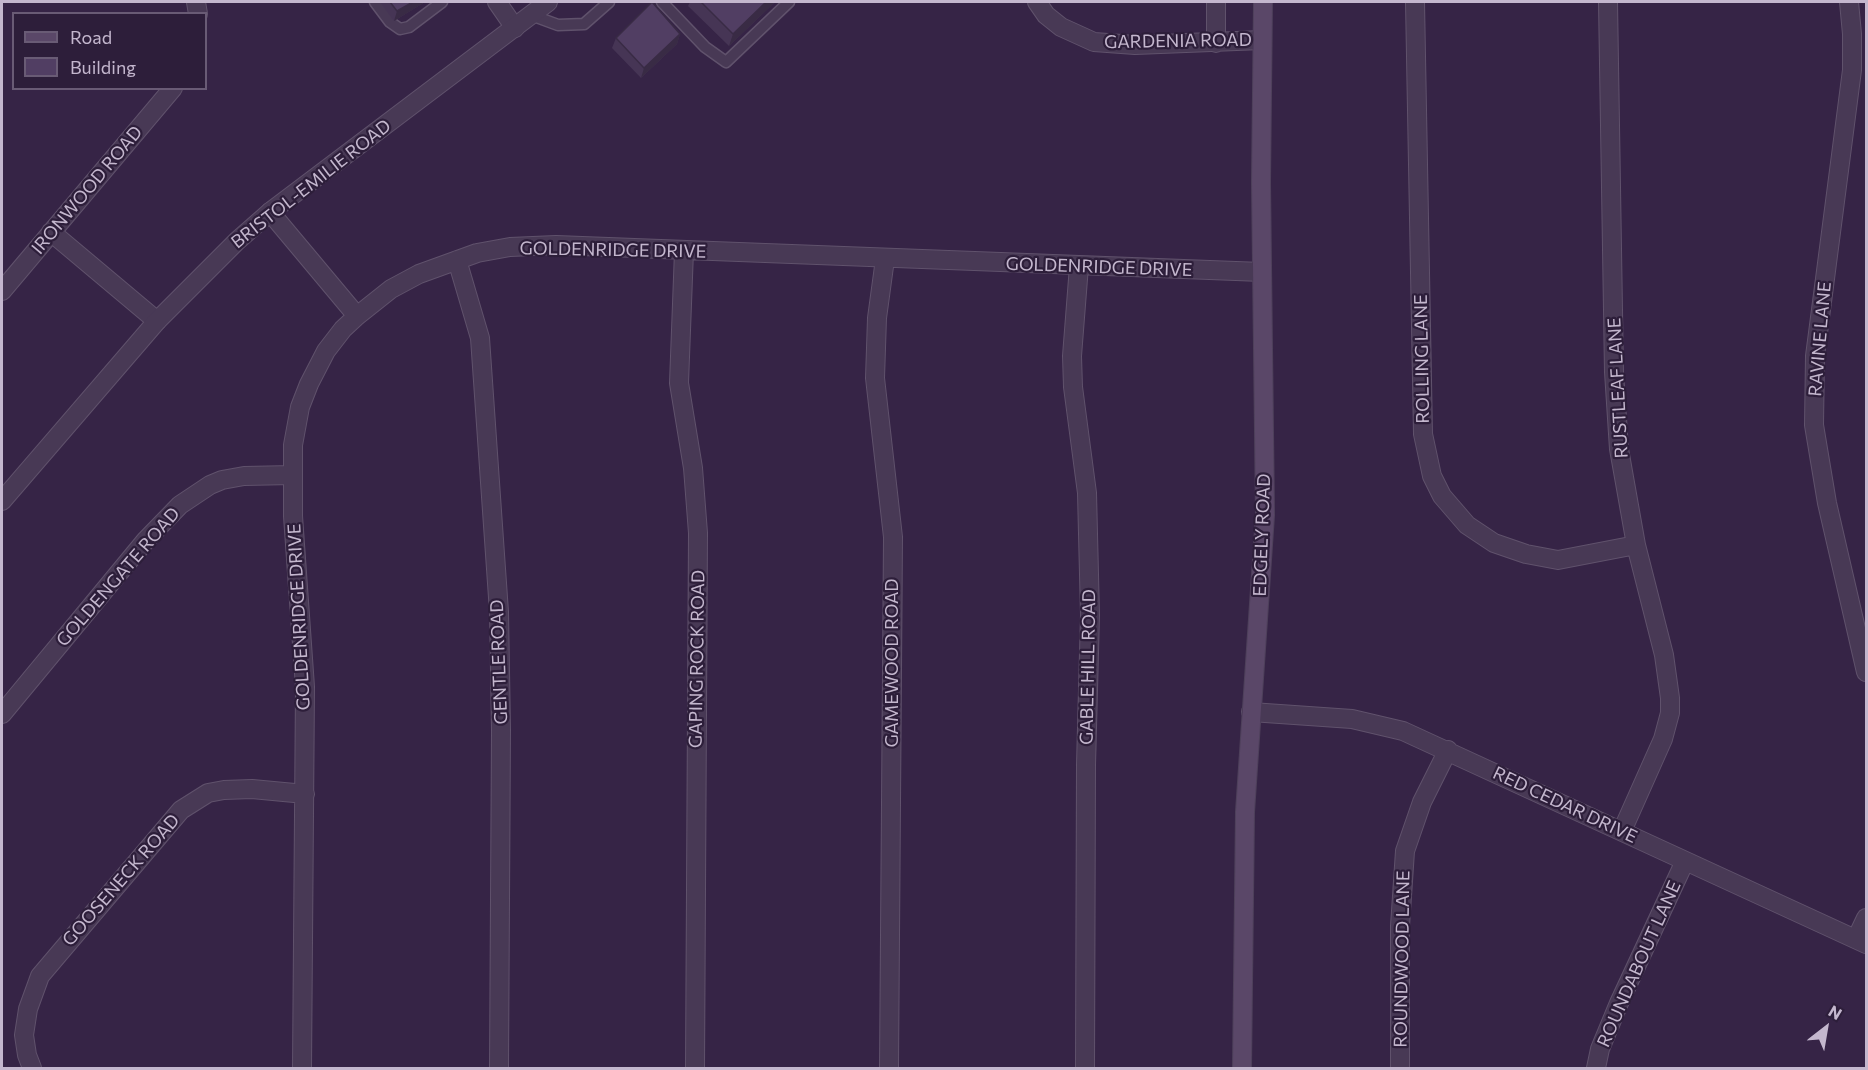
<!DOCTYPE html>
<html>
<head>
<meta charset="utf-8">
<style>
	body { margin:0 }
	#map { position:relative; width:1868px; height:1070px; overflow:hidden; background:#362446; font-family:Commissioner,sans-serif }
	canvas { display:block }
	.frame { position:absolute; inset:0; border:3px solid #c4b7ce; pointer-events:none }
	.legend { position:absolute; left:12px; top:12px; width:195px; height:78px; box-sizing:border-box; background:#2d1e3a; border:2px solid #695b75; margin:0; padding:8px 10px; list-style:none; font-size:18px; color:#c4b7ce }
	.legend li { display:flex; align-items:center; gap:12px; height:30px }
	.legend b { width:30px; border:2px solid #695b75 }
	.north { position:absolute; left:1796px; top:998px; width:60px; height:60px; -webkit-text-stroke:4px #2d1e3a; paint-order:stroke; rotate:31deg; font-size:16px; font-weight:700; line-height:24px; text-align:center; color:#c4b7ce }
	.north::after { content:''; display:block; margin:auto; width:21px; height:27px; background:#c4b7ce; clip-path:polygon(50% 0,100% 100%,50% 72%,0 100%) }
</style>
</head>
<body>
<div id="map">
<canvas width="1868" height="1070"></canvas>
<div class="frame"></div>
<ul class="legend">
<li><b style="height:8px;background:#5a4768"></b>Road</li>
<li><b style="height:16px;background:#513e63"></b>Building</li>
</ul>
<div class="north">N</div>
</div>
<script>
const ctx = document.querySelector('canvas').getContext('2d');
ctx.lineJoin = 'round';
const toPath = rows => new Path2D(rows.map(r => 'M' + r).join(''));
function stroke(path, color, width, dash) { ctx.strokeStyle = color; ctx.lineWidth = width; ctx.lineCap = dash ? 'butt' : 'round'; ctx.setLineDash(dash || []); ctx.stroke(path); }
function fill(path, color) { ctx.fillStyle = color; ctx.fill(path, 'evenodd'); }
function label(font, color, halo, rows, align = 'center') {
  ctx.font = font + ' Commissioner,sans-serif'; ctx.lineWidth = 4.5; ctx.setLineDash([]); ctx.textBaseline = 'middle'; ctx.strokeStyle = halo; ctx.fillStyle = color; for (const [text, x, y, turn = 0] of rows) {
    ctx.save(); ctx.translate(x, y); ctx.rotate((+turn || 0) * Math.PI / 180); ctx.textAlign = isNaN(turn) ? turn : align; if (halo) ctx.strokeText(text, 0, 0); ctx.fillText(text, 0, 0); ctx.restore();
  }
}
const service = toPath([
	[375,2,390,22,400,29,409,27,442,2],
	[662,2,705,47,726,62,789,2],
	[531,15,558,25,584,24,609,2]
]);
const minor = toPath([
	[196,2,198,14],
	[497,2,515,28],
	[1037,2,1046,15,1061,27,1094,42,1135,45,1262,40],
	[1216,2,1216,43],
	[1415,2,1423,434,1432,476,1442,496,1467,525,1494,543,1526,554,1558,560,1636,545],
	[1608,2,1614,372,1619,449,1636,545,1664,655,1670,698,1670,713,1663,739,1622,831],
	[1849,2,1852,34,1852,70,1815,356,1814,425,1827,503,1866,672],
	[270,212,357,316],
	[51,232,157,321],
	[684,251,679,383,693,468,698,533,695,1068],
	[885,259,877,318,875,378,893,537,889,1068],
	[457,260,480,338,499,612,501,730,499,1068],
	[1079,266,1072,356,1073,387,1087,493,1090,615,1086,765,1085,1068],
	[2,291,173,88],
	[1251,712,1352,719,1403,731,1866,944],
	[2,714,146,540,180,505,210,485,222,480,244,476,292,475],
	[1856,939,1866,918],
	[32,1068,27,1055,24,1035,28,1009,40,976,181,810,208,793,224,790,252,789,305,794],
	[302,1068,305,687,293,516,293,445,300,407,309,384,326,351,343,329,357,316,391,289,419,274,477,253,510,247,556,245,1262,272],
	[1400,1068,1400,926,1405,851,1422,802,1448,750],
	[1596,1068,1600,1049,1619,1003,1685,861]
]);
const tertiary = toPath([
	[2,501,157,321,237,241,270,212,548,2]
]);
const secondary = toPath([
	[1242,1068,1245,812,1265,515,1261,182,1263,2]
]);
const wall = toPath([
	[380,2,425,2,394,21],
	[690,2,775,2,729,46,688,6],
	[680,34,677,44,641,78,612,48,616,38]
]);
const shadedWall = toPath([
	[413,2,425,2,394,21,397,11],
	[766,2,775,2,729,46,733,34],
	[680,34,677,44,641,78,644,68]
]);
const building = toPath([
	[390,2,413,2,397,11,390,2],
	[652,2,680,34,644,68,616,38,652,2],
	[701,2,766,2,733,34,701,2]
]);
const streetNames = [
	["GARDENIA ROAD",1178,41,-1],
	["BRISTOL-EMILIE ROAD",311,184,-38],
	["IRONWOOD ROAD",87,190,-50],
	["GOLDENRIDGE DRIVE",613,250,1],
	["GOLDENRIDGE DRIVE",1099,267,2],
	["RAVINE LANE",1820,339,-85],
	["ROLLING LANE",1422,359,-91],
	["RUSTLEAF LANE",1618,388,-93],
	["EDGELY ROAD",1262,535,-88],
	["GOLDENGATE ROAD",118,577,-49],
	["GOLDENRIDGE DRIVE",299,617,-93],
	["GAPING ROCK ROAD",697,659,-89],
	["GENTLE ROAD",499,662,-92],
	["GAMEWOOD ROAD",892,663,-90],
	["GABLE HILL ROAD",1088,667,-89],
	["RED CEDAR DRIVE",1565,805,25],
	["GOOSENECK ROAD",121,880,-49],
	["ROUNDWOOD LANE",1402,959,-89],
	["ROUNDABOUT LANE",1639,964,-66]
];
stroke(service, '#60526c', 13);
stroke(minor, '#60526c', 20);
stroke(tertiary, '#60526c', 20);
stroke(secondary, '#4e405b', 20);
stroke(service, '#483955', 10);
stroke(minor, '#483955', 18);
stroke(tertiary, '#483955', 18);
stroke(secondary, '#5a4768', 18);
fill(wall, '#463555');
fill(shadedWall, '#392b45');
fill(building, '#513e63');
stroke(building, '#392b45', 1.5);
label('18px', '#c4b7ce', '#2d1e3a', streetNames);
</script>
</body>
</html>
